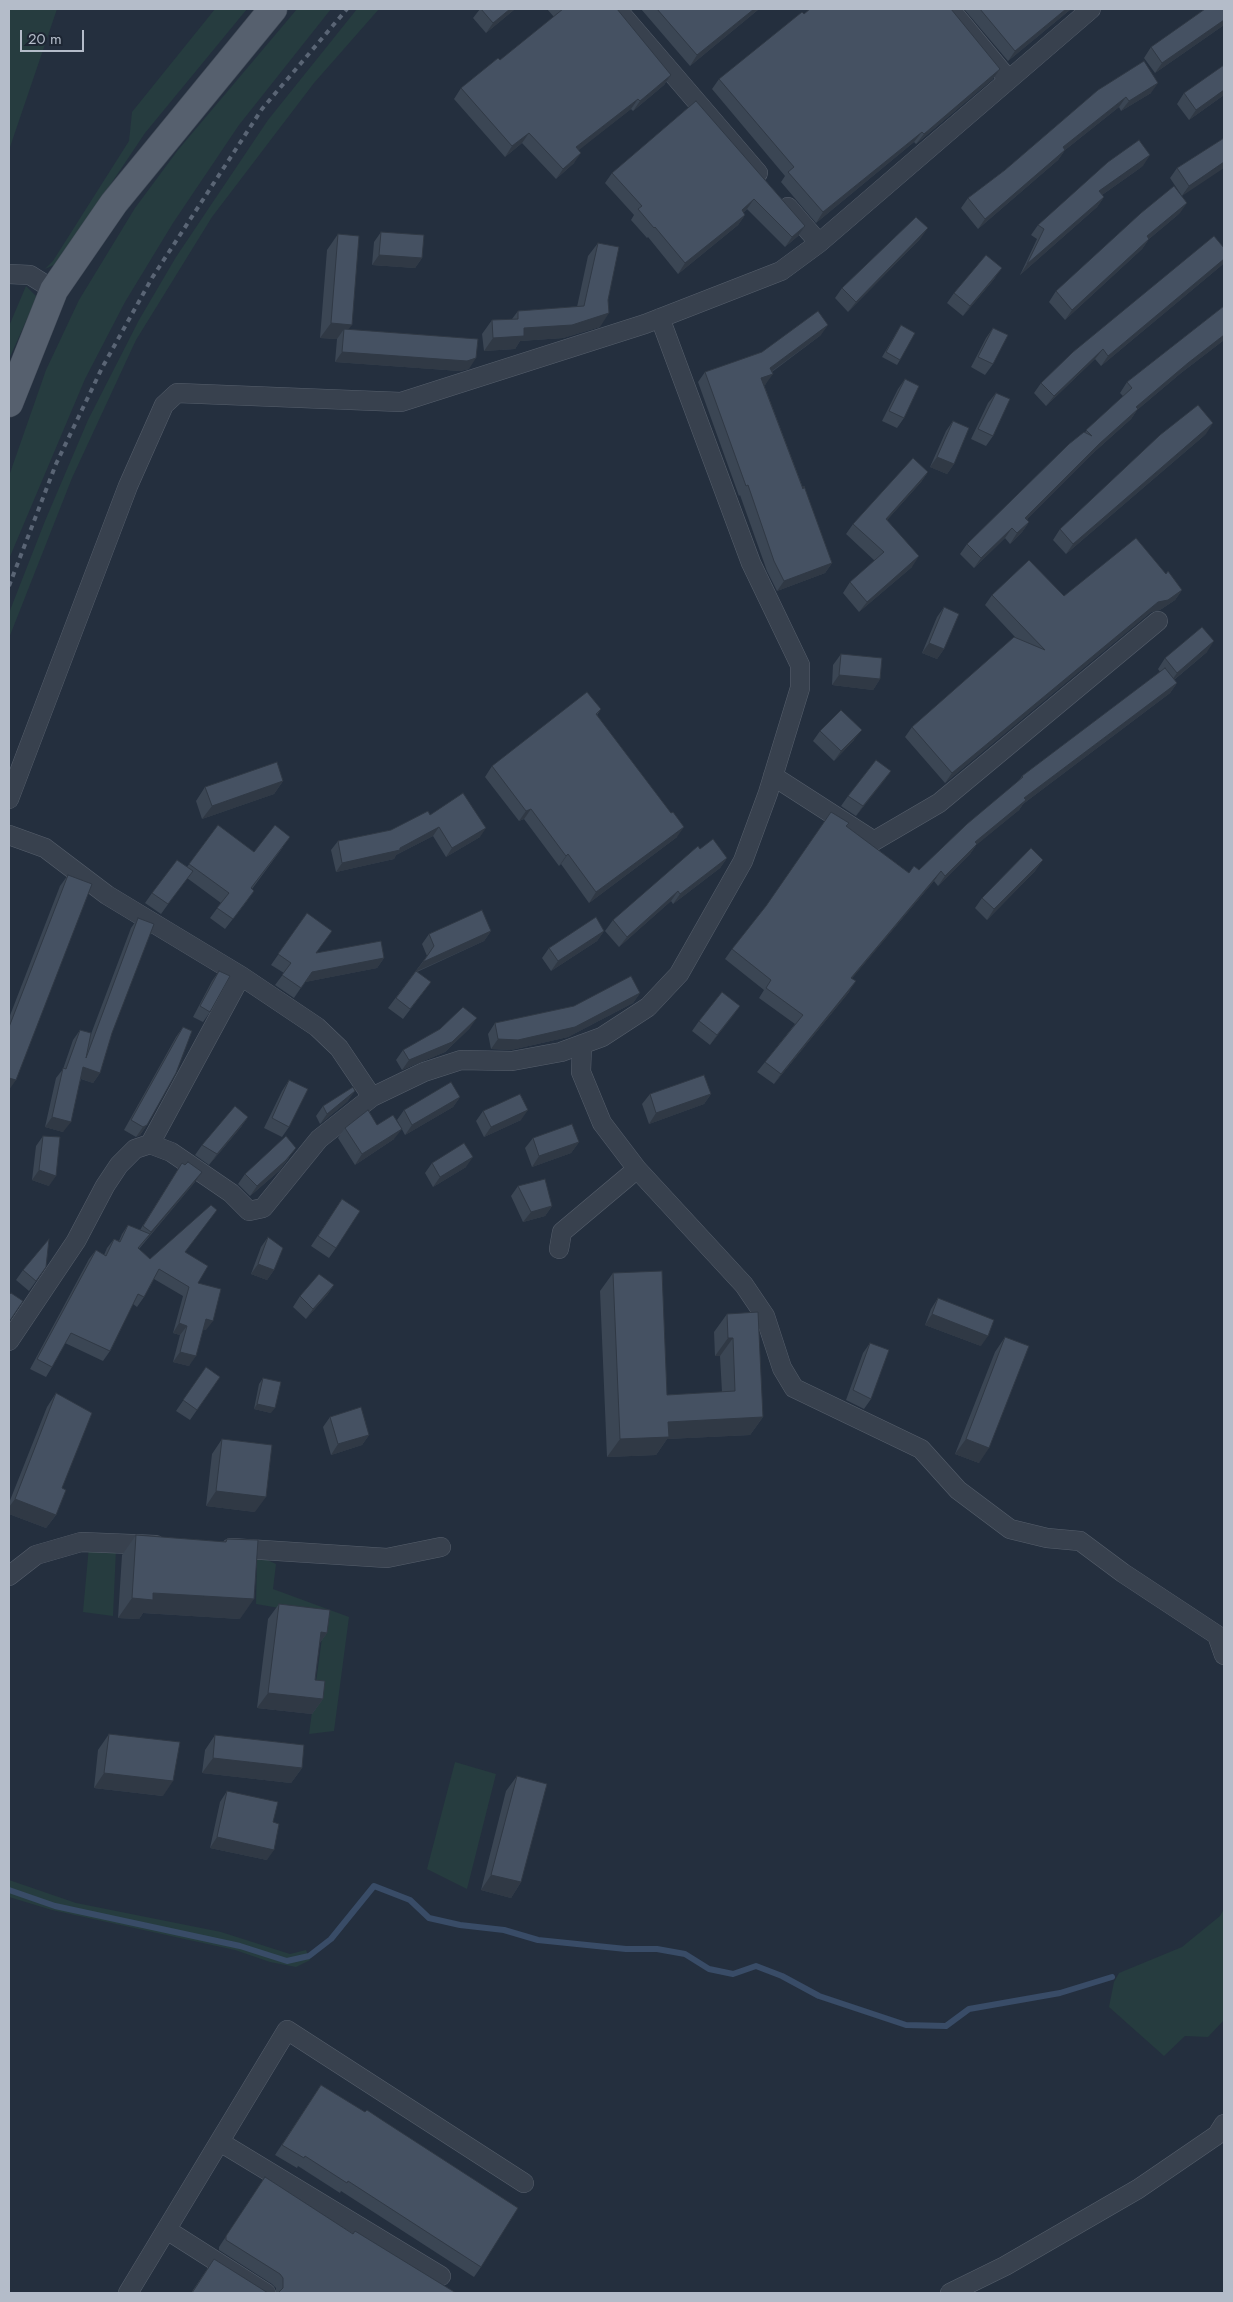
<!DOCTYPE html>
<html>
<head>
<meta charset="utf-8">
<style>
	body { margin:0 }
	#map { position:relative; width:1233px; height:2302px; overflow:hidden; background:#242f3e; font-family:Jost,sans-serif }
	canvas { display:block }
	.frame { position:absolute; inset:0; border:10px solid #b4bcc9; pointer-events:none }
	.scale { position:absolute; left:20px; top:30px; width:64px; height:22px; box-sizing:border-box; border:2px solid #b4bcc9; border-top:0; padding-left:6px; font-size:15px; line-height:18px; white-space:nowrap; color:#b4bcc9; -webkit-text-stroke:4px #1d2633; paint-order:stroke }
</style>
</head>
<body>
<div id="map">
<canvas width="1233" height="2302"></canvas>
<div class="frame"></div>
<div class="scale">20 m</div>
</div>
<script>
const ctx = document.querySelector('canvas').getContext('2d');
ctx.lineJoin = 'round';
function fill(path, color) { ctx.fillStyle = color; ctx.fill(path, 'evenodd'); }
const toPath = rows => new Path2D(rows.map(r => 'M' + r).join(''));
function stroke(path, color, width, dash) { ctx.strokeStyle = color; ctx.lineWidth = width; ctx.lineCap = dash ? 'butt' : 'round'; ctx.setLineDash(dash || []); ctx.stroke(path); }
const green = toPath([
	[9,9,57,9,9,150],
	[215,9,247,9,145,133,58,263,45,269,53,261,129,141,132,112],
	[297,9,331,9,239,125,173,223,125,302,85,379,9,559,9,476,46,370,79,300,135,208,178,150],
	[357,9,379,9,314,83,212,217,136,340,72,478,9,638,9,613,45,521,88,420,139,320,176,257,268,120],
	[26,286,37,297,9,359,9,326],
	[89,1546,116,1549,113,1616,83,1612],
	[257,1555,276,1564,273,1589,349,1617,334,1731,309,1734,324,1623,308,1613,256,1604],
	[455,1762,496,1774,467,1889,427,1869],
	[9,1880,76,1903,221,1932,290,1954,306,1950,310,1960,296,1967,270,1962,235,1950,52,1910,9,1897],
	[1224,1909,1224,2020,1208,2037,1185,2036,1164,2056,1109,2007,1114,1982,1119,1973,1182,1947,1220,1916]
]);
const stream = toPath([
	[9,1890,55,1906,240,1946,287,1961,309,1956,331,1939,374,1886,410,1900,429,1918,460,1925,504,1930,538,1940,626,1949,657,1949,685,1954,709,1969,733,1974,756,1966,782,1976,819,1996,906,2025,946,2026,969,2009,1060,1993,1112,1977]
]);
const street = toPath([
	[617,9,758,173],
	[950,9,1008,79],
	[788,207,819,243],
	[9,274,30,275,54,290],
	[773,776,874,841,939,803,1158,621],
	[9,799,128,486,164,405,177,393,401,402,645,324,781,271,819,243,1091,9],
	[9,835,45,848,107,895,241,976,317,1027,339,1048,372,1097],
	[582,1044,581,1072,602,1123,637,1169,744,1285,765,1316,782,1368,794,1388,921,1449,958,1490,1010,1529,1047,1538,1080,1541,1123,1573,1217,1635,1224,1655],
	[150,1144,241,976],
	[559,1249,562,1232,637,1169],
	[9,1341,76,1241,105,1186,119,1165,135,1149,150,1144,171,1152,231,1193,249,1211,263,1208,319,1139,372,1097,424,1072,461,1060,512,1061,561,1052,602,1037,648,1007,679,974,743,861,768,793,800,688,800,665,751,563,660,318],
	[231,1548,387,1558,441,1547],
	[9,1576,36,1555,81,1542,156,1545],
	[220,2142,441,2276],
	[167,2230,266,2293],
	[128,2293,287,2030,524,2183],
	[950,2293,1005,2266,1138,2189,1217,2135,1224,2124]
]);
const primary = toPath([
	[9,403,54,290,114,203,273,9]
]);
const rail = toPath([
	[9,586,56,464,102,368,152,278,262,109,347,9]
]);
const wall = toPath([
	[480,9,515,9,486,33,473,18],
	[547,9,617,9,671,75,664,85,633,111,631,109,578,150,574,163,556,179,522,143,505,157,454,99,461,88,500,60,554,17],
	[641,9,759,9,690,66],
	[964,9,1071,9,1008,61],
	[1224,9,1224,25,1155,73,1144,58,1151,47],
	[804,14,993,79,916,144,914,142,816,223,781,182,785,176,712,89,719,79],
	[1098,90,1151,93,1121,111,1119,107,1065,150,1058,160,978,229,961,208,968,198,1005,170],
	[1184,93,1224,95,1189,120,1177,104],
	[696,101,805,226,798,236,785,247,747,209,743,213,745,215,738,225,678,274,648,237,647,238,631,220,634,215,605,183,612,173],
	[1224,138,1182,196,1170,178,1177,168],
	[1143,166,1102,195,1104,197,1097,207,1020,275,1037,239,1031,235,1038,225],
	[1180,213,1149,239,1142,249,1065,320,1049,302,1056,291],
	[381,232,422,258,415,268,372,265,374,242],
	[338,234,348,330,469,369,460,371,335,362,337,339,320,338,327,250],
	[921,238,848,312,835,298,842,288],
	[598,243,600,327,563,338,520,341,515,349,484,351,482,334,492,320,512,319,518,311,577,307,588,256],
	[1224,248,1224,262,1222,265,1101,366,1095,359,1046,406,1034,393,1041,383],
	[995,278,963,316,947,303,954,293],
	[1224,306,1224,340,1181,373,1137,410,1131,419,1092,454,1027,519,1029,522,1022,532,1010,544,1005,538,974,568,960,554,967,544,1123,396,1120,393,1127,382],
	[901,325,900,360,897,365,882,357],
	[993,328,993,364,985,375,971,367,986,338],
	[821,335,772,372,765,385,764,385,803,488,804,486,832,563,825,573,777,591,767,571,740,495,739,496,698,382,705,372],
	[905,379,904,418,897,428,882,421,898,389],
	[996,393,993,436,986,446,971,439,988,403],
	[953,421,954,464,947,474,930,467,946,431],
	[1206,434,1066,554,1053,540,1060,529],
	[928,472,921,482,887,520,912,567,859,612,843,593,850,582,875,561,846,534,853,524],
	[1166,574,1182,590,1175,600,1160,610,1151,612,945,783,905,737,912,727,1016,638,985,605,992,595,1064,596],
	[944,607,944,649,937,659,922,653,937,617],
	[1207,652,1174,680,1177,683,1170,693,1023,804,1019,810,977,844,970,854,938,886,934,881,852,978,849,992,774,1084,757,1072,765,1062,795,1024,759,998,764,990,725,959,732,949,847,827,909,873,919,870,1018,782,1022,776,1160,672,1158,669,1165,658],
	[841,654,880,679,873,690,832,685,833,665],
	[601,709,597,715,677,837,589,903,561,864,559,866,524,819,519,821,485,777,492,766],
	[820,731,854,740,834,761,813,741],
	[891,771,856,816,841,806,848,796],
	[283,781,274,794,202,819,196,801,205,787],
	[430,815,480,837,446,857,433,836,396,855,394,859,336,872,331,850,338,841,391,830],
	[218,825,254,852,283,847,252,889,247,901,225,929,210,918,221,903,187,878,161,914,145,903,152,893,187,867],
	[700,849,727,858,720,868,673,904,671,901,619,947,605,931,613,920],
	[1036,870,987,920,975,908,982,898],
	[68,875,9,1090,9,1018,60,886],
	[307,913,316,953,384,958,377,968,305,982,294,998,275,985,284,973,271,965],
	[138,918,112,1033,100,1073,93,1083,81,1079,63,1132,45,1127,56,1078,63,1069,73,1040,80,1030,91,1034,131,928],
	[491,931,484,941,417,972,431,982,403,1019,388,1008,427,956,422,944,429,934],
	[604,931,597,941,551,971,542,958,549,948],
	[219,971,210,1012,203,1022,193,1017,212,981],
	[640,993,633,1003,568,1037,511,1050,491,1049,488,1034,495,1023],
	[740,1006,710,1045,692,1031,699,1021],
	[183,1027,147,1125,140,1135,136,1137,124,1130,176,1037],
	[470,1028,445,1052,402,1070,396,1060,403,1050],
	[289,1080,289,1127,282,1137,264,1128,282,1091],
	[650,1094,711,1094,704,1104,649,1124,642,1104],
	[460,1097,453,1107,405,1135,397,1120,404,1110],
	[348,1101,320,1124,316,1116,323,1106],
	[483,1111,521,1120,484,1137,476,1121],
	[248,1117,241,1127,209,1165,195,1155,202,1145],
	[377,1125,394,1139,355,1165,338,1138,345,1128],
	[43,1136,49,1186,32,1180,36,1146],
	[533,1138,579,1142,571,1153,532,1167,525,1148],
	[289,1158,279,1171,250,1196,238,1184,245,1174],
	[182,1163,195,1182,139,1249,150,1259,186,1252,198,1283,206,1330,203,1329,189,1366,173,1362,180,1335,173,1333,183,1296,154,1279,144,1297,137,1307,133,1304,110,1351,103,1361,65,1343,52,1367,46,1377,30,1369,89,1259,96,1250,104,1255,107,1248,114,1239,119,1241,122,1234,128,1225,140,1230],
	[432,1163,466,1167,433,1187,425,1173],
	[518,1186,552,1206,545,1216,523,1222,511,1196],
	[342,1199,336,1248,329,1258,311,1246],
	[268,1237,274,1270,267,1280,251,1274,261,1247],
	[46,1267,29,1291,16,1280,23,1270],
	[613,1273,667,1395,722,1392,720,1356,715,1356,714,1332,727,1314,763,1417,750,1435,667,1439,656,1455,607,1457,600,1291],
	[334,1285,327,1295,306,1319,293,1307,300,1296],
	[938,1298,981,1346,925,1325,931,1309],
	[1005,1337,979,1463,955,1454,995,1352],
	[870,1343,871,1399,864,1409,846,1400,863,1353],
	[206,1367,220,1377,190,1420,176,1411],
	[263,1378,271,1413,254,1409,259,1384],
	[56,1393,62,1488,56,1515,46,1528,9,1514,9,1503,47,1407],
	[330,1417,369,1435,362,1445,331,1455,323,1427],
	[222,1439,255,1512,206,1506,212,1454],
	[136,1535,225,1542,227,1539,240,1619,143,1613,139,1619,118,1618,122,1555],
	[279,1604,327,1633,319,1644,315,1680,323,1699,312,1714,257,1708,268,1619],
	[109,1734,163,1796,94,1788,98,1750],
	[215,1735,302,1768,291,1783,202,1773,205,1750],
	[517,1776,521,1882,511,1898,481,1890,506,1791],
	[227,1791,273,1822,267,1860,210,1848,220,1802],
	[321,2085,481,2267,474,2277,341,2191,340,2193,298,2166,297,2168,275,2155],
	[265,2177,353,2234,456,2293,191,2293,214,2259,268,2293,276,2293,276,2288,272,2284,219,2250,219,2247]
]);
const shadedWall = toPath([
	[510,9,515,9,486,33,493,23],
	[754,9,759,9,690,66,697,55],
	[1066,9,1071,9,1008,61,1015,51],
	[1224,20,1224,25,1155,73,1162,63],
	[1000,69,993,79,916,144,924,134],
	[671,75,664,85,633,111,640,101],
	[1158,83,1151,93,1121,111,1129,101],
	[1224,90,1224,95,1189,120,1196,110],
	[1126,97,1119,107,1065,150,1058,160,978,229,985,219,1063,147],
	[638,99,631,109,569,158,576,147],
	[922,132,914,142,816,223,823,212],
	[529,133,522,143,505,157,512,146],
	[581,153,574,163,556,179,563,169],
	[1150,155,1143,166,1092,202,1099,191],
	[1224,162,1224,168,1182,196,1189,186],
	[1104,197,1097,207,1020,275,1027,264],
	[754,199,747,209,734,220,742,210],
	[1187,203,1180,213,1149,239,1142,249,1065,320,1072,310,1147,236],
	[745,215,738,225,678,274,685,263],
	[805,226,798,236,785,247,792,237],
	[928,228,921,238,848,312,856,302],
	[379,255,422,258,415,268,372,265],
	[1224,259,1224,262,1222,265,1101,366,1108,356],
	[1002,268,995,278,963,316,970,306],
	[609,313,600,327,563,338,520,341,515,349,484,351,493,338,524,328],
	[331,323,352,325,343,336,344,329,337,339,320,338],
	[828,325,821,335,764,377,773,374,765,385,754,388,761,378,770,368],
	[1224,335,1224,340,1181,373,1137,410,1131,419,1092,454,1018,528,1025,518,1136,407,1188,363],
	[1103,349,1095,359,1046,406,1054,396],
	[342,352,476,358,469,369,460,371,335,362],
	[1213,423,1206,434,1066,554,1073,544],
	[937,457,954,464,947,474,930,467],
	[928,472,921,482,879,529,886,519],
	[1029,522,1022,532,1010,544,1017,533],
	[1012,528,1005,538,974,568,981,558],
	[919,556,912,567,859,612,867,602],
	[832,563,825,573,777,591,784,581],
	[1182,590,1175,600,1160,610,1151,612,945,783,952,773,1158,602],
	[1214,641,1207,652,1170,683,1177,673],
	[929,643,944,649,937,659,922,653],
	[839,675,880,679,873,690,832,685],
	[1177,683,1170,693,1023,804,1019,810,968,852,975,842,1024,798],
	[862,730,854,740,834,761,841,751],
	[891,771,884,781,856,816,863,806],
	[283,781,274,794,202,819,212,806],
	[531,809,524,819,519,821,526,811],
	[439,827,433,836,396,855,394,859,336,872,342,863,400,848],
	[684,827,677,837,589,903,596,892],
	[486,828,480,837,446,857,452,848],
	[977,844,970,854,938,886,945,876],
	[568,854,561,864,559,866,566,856],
	[727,858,720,868,673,904,680,894],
	[1043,860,1036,870,987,920,994,909],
	[941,871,934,881,844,988,851,978],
	[678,891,671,901,619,947,627,937],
	[491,931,484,941,415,972,423,962],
	[604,931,597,941,551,971,558,961],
	[384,958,377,968,305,982,294,998,312,972],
	[856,981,849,992,774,1084,781,1074],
	[640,993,633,1003,568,1037,511,1050,491,1049,498,1039],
	[740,1006,733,1016,710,1045,717,1035],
	[477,1018,470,1028,445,1052,402,1070,409,1060],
	[83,1067,100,1073,93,1083,76,1077],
	[9,1078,16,1080,9,1090],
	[355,1091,348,1101,320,1124,327,1114],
	[711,1094,704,1104,649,1124,656,1113],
	[460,1097,453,1107,405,1135,412,1125],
	[528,1110,521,1120,484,1137,491,1127],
	[52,1117,71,1122,63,1132,45,1127],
	[248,1117,241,1127,209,1165,217,1154],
	[147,1125,140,1135,136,1137,143,1127],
	[402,1129,394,1139,355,1165,362,1154],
	[579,1142,571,1153,532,1167,539,1156],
	[296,1148,279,1171,250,1196,257,1186],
	[473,1157,466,1167,433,1187,440,1177],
	[39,1170,56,1176,49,1186,32,1180],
	[202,1172,195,1182,144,1242,151,1232],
	[552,1206,545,1216,523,1222,531,1212],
	[258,1264,274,1270,267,1280,251,1274],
	[334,1285,327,1295,306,1319,313,1309],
	[932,1314,988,1336,981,1346,925,1325],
	[206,1319,213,1321,206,1330,199,1328],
	[179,1323,187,1326,180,1335,173,1333],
	[728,1338,733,1338,720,1356,715,1356],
	[180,1352,196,1356,189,1366,173,1362],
	[257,1404,275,1408,271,1413,254,1409],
	[763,1417,750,1435,667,1439,656,1455,607,1457,620,1439,668,1422],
	[369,1435,362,1445,331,1455,338,1444],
	[966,1439,989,1448,979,1463,955,1454],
	[216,1491,266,1497,255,1512,206,1506],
	[15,1499,56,1515,46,1528,9,1514,9,1507],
	[153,1593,254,1599,240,1619,143,1613,139,1619,118,1618,132,1598],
	[321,1632,327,1633,316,1648],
	[268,1693,323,1699,312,1714,257,1708],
	[213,1758,302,1768,291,1783,202,1773],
	[104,1773,173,1781,163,1796,94,1788],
	[217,1837,274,1850,267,1860,210,1848],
	[491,1875,521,1882,511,1898,481,1890]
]);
const building = toPath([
	[481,9,510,9,493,23,481,9],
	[563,9,617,9,671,75,640,101,638,99,576,147,581,153,563,169,529,133,512,146,461,88,498,58,500,60,563,9],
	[657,9,754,9,697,55,657,9],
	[810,9,951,9,1000,69,924,134,922,132,823,212,788,172,794,167,719,79,802,12,804,14,810,9],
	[980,9,1066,9,1015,51,980,9],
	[1205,9,1224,9,1224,20,1162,63,1151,47,1205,9],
	[1144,61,1158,83,1129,101,1126,97,1063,147,1065,150,985,219,968,198,1005,170,1098,90,1144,61],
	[1224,65,1224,90,1196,110,1184,93,1224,65],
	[696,101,805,226,792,237,754,199,742,210,745,215,685,263,655,227,654,228,638,209,642,206,612,173,696,101],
	[1224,138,1224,162,1189,186,1177,168,1224,138],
	[1139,140,1150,155,1099,191,1104,197,1027,264,1044,229,1038,225,1108,162,1139,140],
	[1174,186,1187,203,1147,236,1149,239,1072,310,1056,291,1141,213,1174,186],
	[916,217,928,228,856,302,842,288,916,217],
	[381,232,424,235,422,258,379,255,381,232],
	[338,234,359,236,352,325,331,323,338,234],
	[1214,236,1224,248,1224,259,1108,356,1103,349,1054,396,1041,383,1073,352,1214,236],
	[598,243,619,247,608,300,609,313,572,325,524,328,524,336,493,338,492,320,518,319,518,311,584,306,598,243],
	[986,255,1002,268,970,306,954,293,986,255],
	[1224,306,1224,335,1188,363,1136,407,1138,409,1099,444,1025,518,1029,522,1017,533,1012,528,981,558,967,544,1069,444,1084,432,1092,436,1086,430,1132,388,1127,382,1224,306],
	[818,311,828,325,770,368,773,374,761,378,803,489,804,486,832,563,784,581,774,561,748,485,746,486,705,372,762,352,818,311],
	[901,325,915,333,900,360,886,352,901,325],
	[993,328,1008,335,993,364,978,357,993,328],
	[344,329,478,339,476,358,467,361,342,352,344,329],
	[905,379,919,386,904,418,889,411,905,379],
	[996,393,1010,399,993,436,978,429,996,393],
	[1198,405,1213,423,1073,544,1060,529,1160,435,1198,405],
	[953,421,969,428,954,464,937,457,953,421],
	[913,458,928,472,886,519,919,556,867,602,850,582,884,552,853,524,913,458],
	[1136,538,1166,574,1168,571,1182,590,1168,600,1158,602,952,773,912,727,1014,637,1045,650,992,595,1029,560,1064,596,1136,538],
	[944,607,959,614,944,649,929,643,944,607],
	[1202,627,1214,641,1177,673,1165,658,1202,627],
	[841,654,882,658,880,679,839,675,841,654],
	[1165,668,1177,683,1024,798,1026,800,975,842,977,844,945,876,941,871,851,978,856,981,781,1074,765,1062,803,1015,766,988,771,980,732,949,766,906,831,812,849,823,846,826,909,873,914,866,919,870,967,824,1023,777,1022,776,1165,668],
	[587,692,601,709,596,714,671,813,673,812,684,827,596,892,568,854,566,856,531,809,526,811,492,766,587,692],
	[841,710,862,730,841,751,820,731,841,710],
	[876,760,891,771,863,806,848,796,876,760],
	[277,762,283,781,212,806,205,787,277,762],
	[463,793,486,828,452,848,439,827,400,848,400,850,342,863,338,841,391,830,428,811,430,815,463,793],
	[218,825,254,852,275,825,290,837,251,888,254,891,233,919,217,908,229,893,189,864,218,825],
	[713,839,727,858,680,894,678,891,627,937,613,920,698,846,700,849,713,839],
	[1031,848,1043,860,994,909,982,898,1031,848],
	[177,860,193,871,168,904,152,893,177,860],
	[68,875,92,884,16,1080,9,1078,9,1079,9,1027,68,875],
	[482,910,491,931,423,962,434,946,429,934,482,910],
	[307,913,332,931,316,953,381,941,384,958,312,972,301,988,282,975,291,963,278,954,307,913],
	[596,917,604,931,558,961,549,948,596,917],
	[138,918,154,924,112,1033,100,1073,83,1067,71,1122,52,1117,63,1068,66,1069,80,1030,91,1033,86,1058,138,918],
	[219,971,230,976,210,1012,200,1006,219,971],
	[416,971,431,982,410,1009,396,998,416,971],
	[631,976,640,993,575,1027,518,1040,498,1039,495,1023,574,1006,631,976],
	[722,992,740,1006,717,1035,699,1021,722,992],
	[463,1007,477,1018,452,1042,409,1060,403,1050,440,1029,463,1007],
	[183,1027,192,1031,176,1073,147,1125,143,1127,131,1120,183,1027],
	[704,1075,711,1094,656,1113,650,1094,704,1075],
	[289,1080,308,1089,289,1127,272,1118,289,1080],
	[451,1082,460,1097,412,1125,404,1110,451,1082],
	[353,1087,355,1091,327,1114,323,1106,353,1087],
	[520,1094,528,1110,491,1127,483,1111,520,1094],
	[235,1106,248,1117,217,1154,202,1145,235,1106],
	[368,1110,377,1125,393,1115,402,1129,362,1154,345,1128,368,1110],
	[572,1124,579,1142,539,1156,533,1138,572,1124],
	[43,1136,60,1137,56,1176,39,1170,43,1136],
	[286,1136,296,1148,286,1160,257,1186,245,1174,286,1136],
	[464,1143,473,1157,440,1177,432,1163,464,1143],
	[188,1162,202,1172,151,1232,143,1226,182,1163,185,1165,188,1162],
	[545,1179,552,1206,531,1212,518,1186,545,1179],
	[342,1199,360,1211,336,1248,318,1236,342,1199],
	[211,1205,217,1210,185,1252,208,1266,198,1283,221,1289,213,1321,206,1319,196,1356,180,1352,187,1326,179,1323,189,1287,159,1269,144,1297,138,1294,110,1351,71,1333,52,1367,37,1359,96,1250,106,1256,114,1239,120,1242,128,1225,150,1234,138,1248,150,1259,211,1205],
	[268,1237,283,1248,274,1270,258,1264,268,1237],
	[49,1239,46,1267,36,1281,23,1270,49,1239],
	[662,1271,667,1395,735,1391,733,1338,728,1338,727,1314,758,1312,763,1417,668,1422,669,1437,620,1439,613,1273,662,1271],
	[319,1274,334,1285,313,1309,300,1296,319,1274],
	[11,1293,23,1301,9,1322,9,1295,11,1293],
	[938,1298,994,1320,988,1336,932,1314,938,1298],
	[1005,1337,1029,1346,989,1448,966,1439,1005,1337],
	[870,1343,889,1350,871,1399,853,1390,870,1343],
	[206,1367,220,1377,197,1410,183,1400,206,1367],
	[263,1378,281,1382,275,1408,257,1404,263,1378],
	[56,1393,92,1413,62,1488,66,1490,56,1515,15,1499,56,1393],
	[361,1407,369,1435,338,1444,330,1417,361,1407],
	[222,1439,272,1445,266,1497,216,1491,222,1439],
	[136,1535,226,1542,227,1539,258,1540,254,1599,153,1593,153,1600,132,1598,136,1535],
	[279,1604,330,1610,327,1633,321,1632,315,1680,325,1681,323,1699,268,1693,279,1604],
	[109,1734,180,1742,173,1781,104,1773,109,1734],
	[215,1735,304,1745,302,1768,213,1758,215,1735],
	[517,1776,547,1784,521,1882,491,1875,517,1776],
	[227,1791,278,1802,273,1822,279,1824,274,1850,217,1837,227,1791],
	[321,2085,365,2112,367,2110,382,2120,518,2208,481,2267,348,2181,347,2183,305,2156,304,2158,282,2145,321,2085],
	[265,2177,353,2234,355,2231,456,2293,192,2293,214,2259,268,2293,278,2293,283,2288,283,2278,280,2274,226,2240,226,2236,265,2177]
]);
fill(green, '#263c3f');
stroke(stream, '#394c67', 6);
stroke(street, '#565f6c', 20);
stroke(primary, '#414a57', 29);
stroke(street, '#38414e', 19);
stroke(primary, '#56606e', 28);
stroke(rail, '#5a6575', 4, [5, 5]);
fill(wall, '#3b4654');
fill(shadedWall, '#303945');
fill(building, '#455162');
stroke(building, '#303945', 1);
</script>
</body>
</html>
